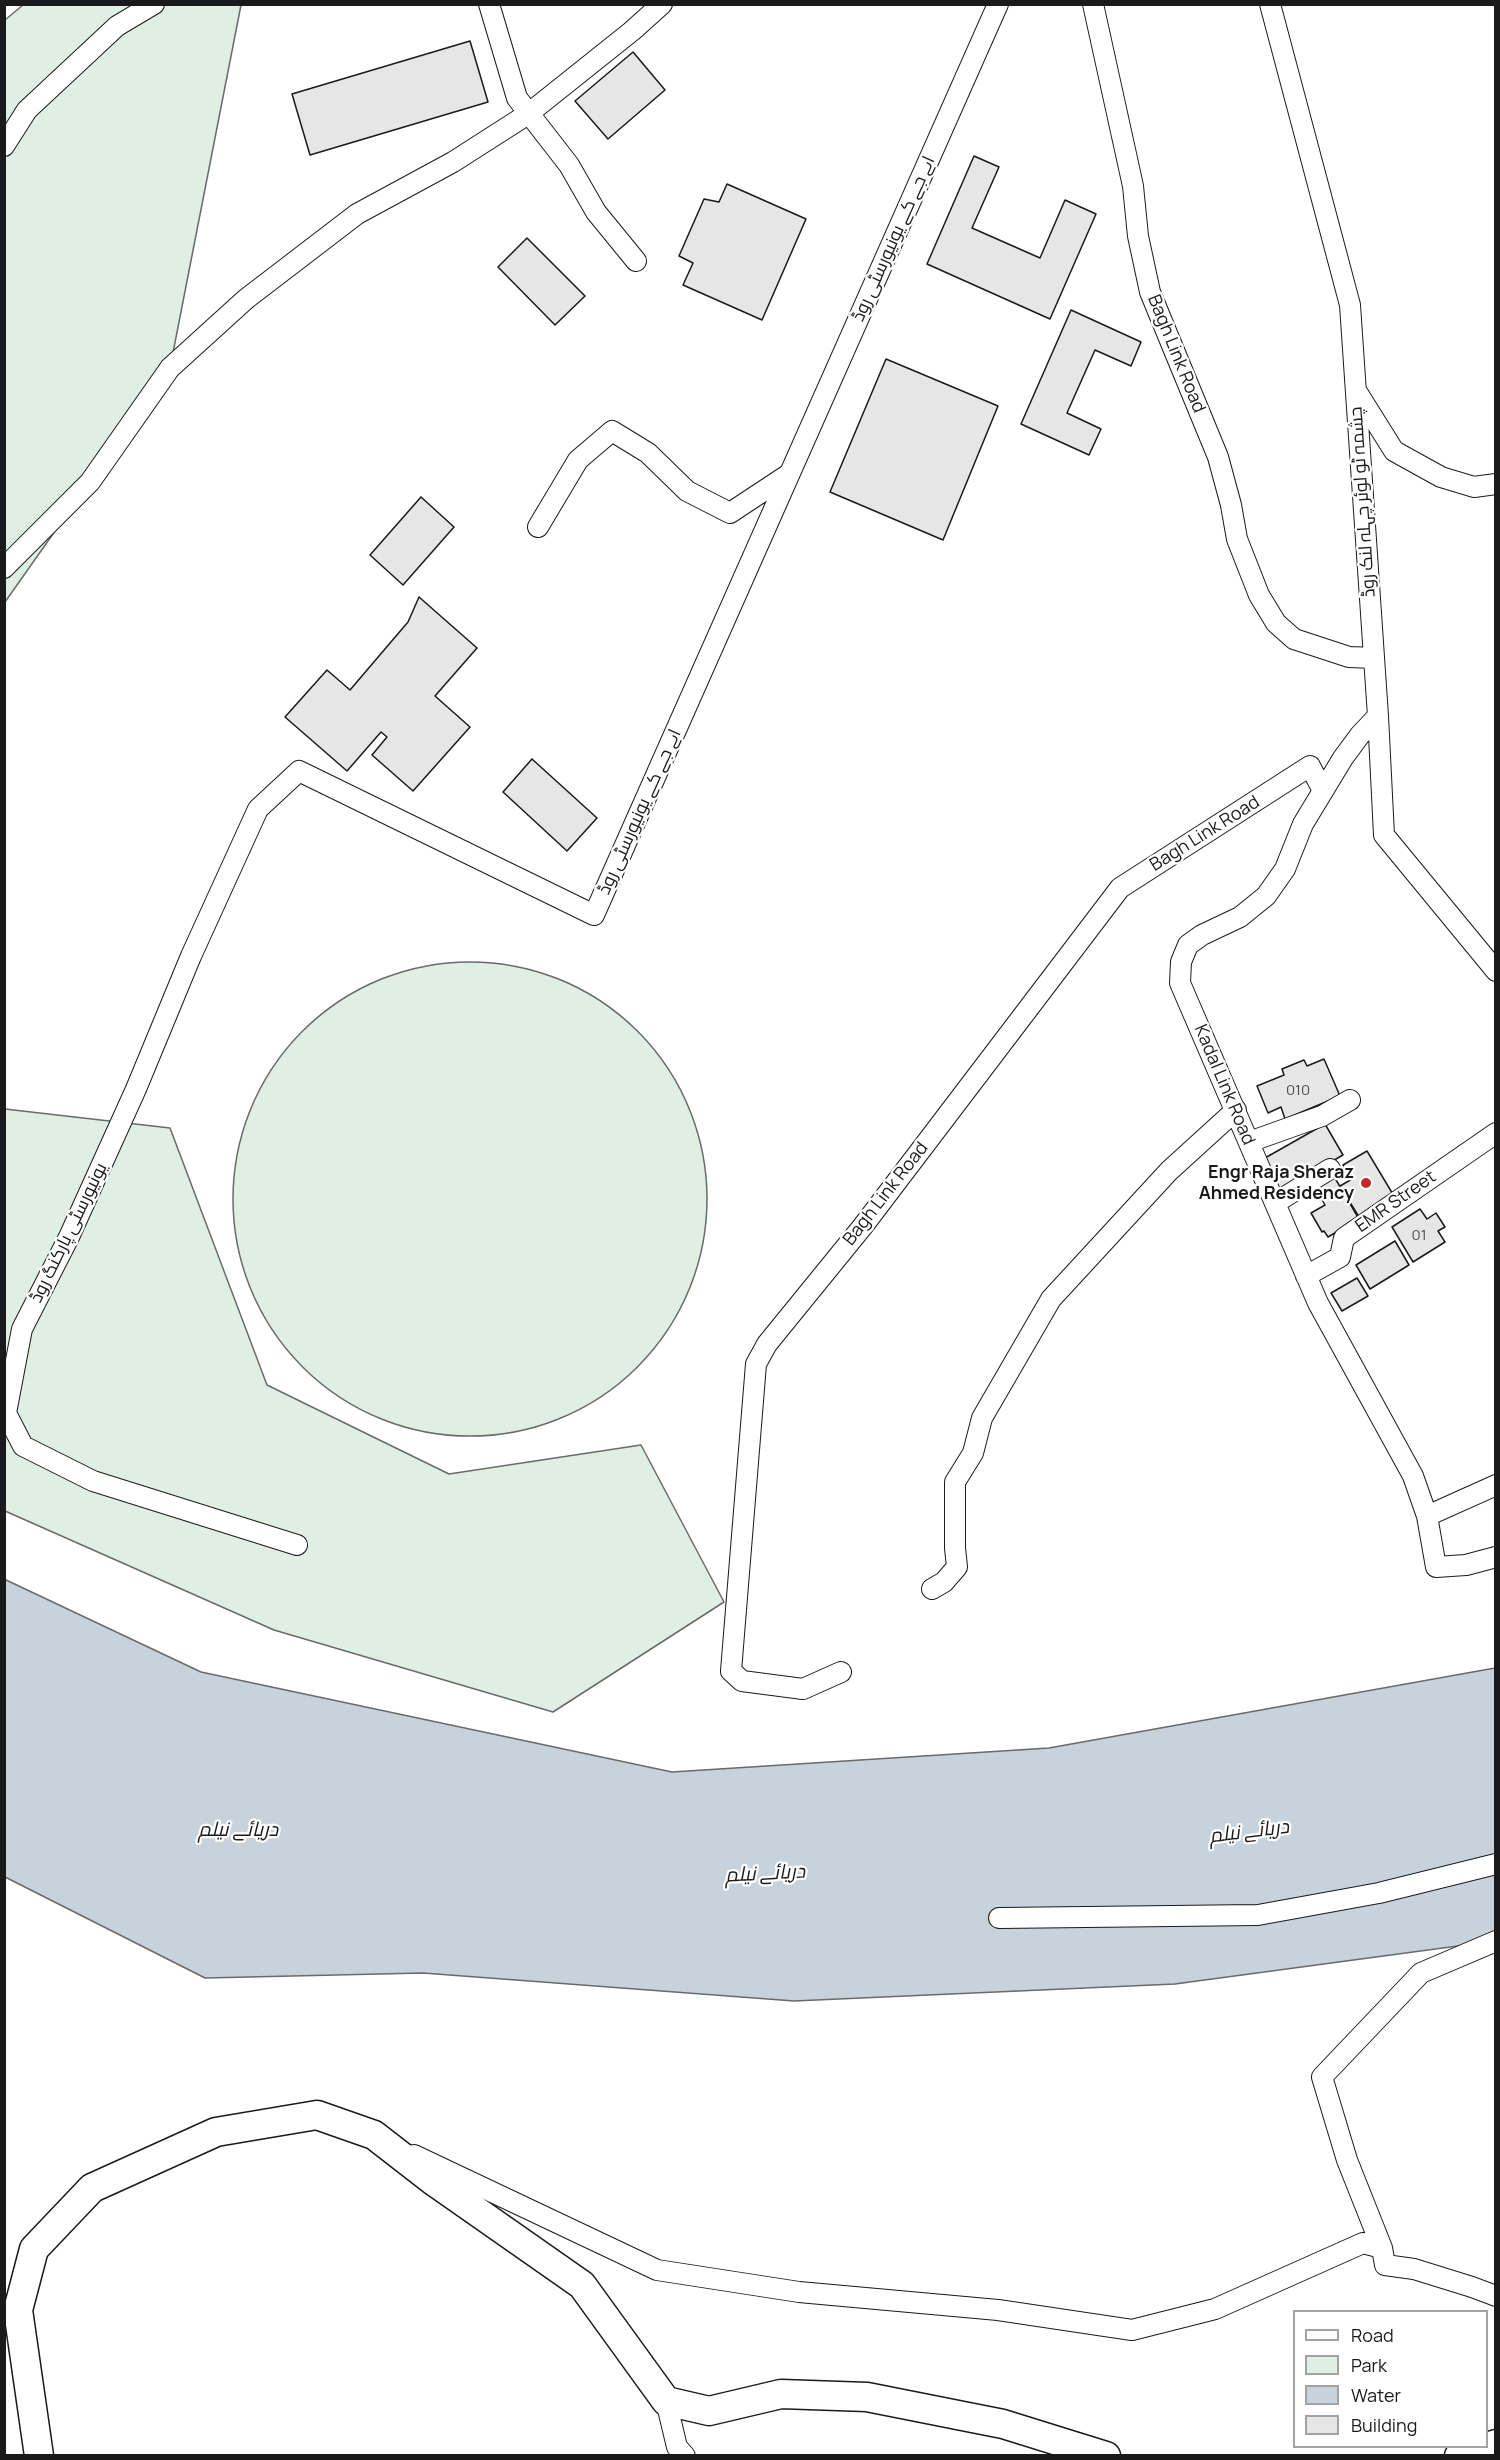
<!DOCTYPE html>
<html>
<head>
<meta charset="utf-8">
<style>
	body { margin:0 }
	#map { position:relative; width:1500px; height:2460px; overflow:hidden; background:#fff; font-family:Manrope,sans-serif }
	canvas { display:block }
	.frame { position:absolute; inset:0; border:6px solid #1a1a1a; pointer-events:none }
	.legend { position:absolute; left:1293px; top:2310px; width:195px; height:138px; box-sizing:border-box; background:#fff; border:2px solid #a3a3a3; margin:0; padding:8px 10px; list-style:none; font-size:18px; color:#1a1a1a }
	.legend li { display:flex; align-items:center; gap:12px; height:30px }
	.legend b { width:30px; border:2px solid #a3a3a3 }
</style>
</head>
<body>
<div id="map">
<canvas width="1500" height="2460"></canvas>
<div class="frame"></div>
<ul class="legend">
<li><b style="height:8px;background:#fff"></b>Road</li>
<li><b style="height:16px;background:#e0efe3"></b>Park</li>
<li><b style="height:16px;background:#c6d2dc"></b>Water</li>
<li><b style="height:16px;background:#e6e6e6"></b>Building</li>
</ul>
</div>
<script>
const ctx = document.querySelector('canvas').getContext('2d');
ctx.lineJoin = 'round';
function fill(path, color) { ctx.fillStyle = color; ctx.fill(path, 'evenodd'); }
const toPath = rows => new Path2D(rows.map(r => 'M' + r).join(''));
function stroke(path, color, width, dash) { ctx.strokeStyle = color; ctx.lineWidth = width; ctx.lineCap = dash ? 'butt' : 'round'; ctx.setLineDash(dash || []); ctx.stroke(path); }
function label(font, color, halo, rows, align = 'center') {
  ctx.font = font + ' Manrope,Cairo,sans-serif'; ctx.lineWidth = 4.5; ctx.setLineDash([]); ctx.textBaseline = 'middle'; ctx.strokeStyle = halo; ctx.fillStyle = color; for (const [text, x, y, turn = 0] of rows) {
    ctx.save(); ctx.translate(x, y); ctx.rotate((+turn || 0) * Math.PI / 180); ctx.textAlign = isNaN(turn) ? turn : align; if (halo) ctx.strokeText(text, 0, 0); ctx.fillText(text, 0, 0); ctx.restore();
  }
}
const green = toPath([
	[23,5,241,5,170,368,5,602,5,20,23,5],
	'233 1199a237 237 0 1 1 474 0a237 237 0 1 1-474 0Z',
	[5,1109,170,1128,267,1385,449,1474,641,1445,724,1602,553,1712,274,1630,5,1511,5,1109]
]);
const water = toPath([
	[4,1579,201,1672,672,1772,1049,1748,1495,1668,1495,1941,1175,1984,794,2001,423,1973,205,1978,5,1877,4,1579]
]);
const building = toPath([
	[470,41,488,102,310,155,292,94,470,41],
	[633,52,665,90,608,139,575,101,633,52],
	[974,156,999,167,972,228,1040,258,1065,200,1096,214,1050,319,927,264,974,156],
	[727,184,806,219,762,320,683,285,693,263,679,256,704,199,719,202,727,184],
	[527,238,585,296,555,325,498,267,527,238],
	[1071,310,1141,342,1131,366,1095,350,1067,413,1101,429,1089,455,1021,424,1071,310],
	[886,359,998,406,943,540,830,492,886,359],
	[421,497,454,527,403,585,370,555,421,497],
	[419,597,477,648,435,696,470,727,413,791,372,755,387,737,381,732,347,771,285,717,327,670,350,690,408,622,419,597],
	[532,759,597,818,567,851,503,792,532,759],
	[1324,1059,1340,1096,1285,1119,1281,1107,1268,1113,1257,1086,1284,1075,1282,1069,1304,1060,1307,1066,1324,1059],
	[1325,1124,1343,1155,1277,1193,1268,1178,1274,1174,1265,1158,1325,1124],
	[1367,1151,1394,1196,1359,1217,1340,1186,1352,1179,1343,1165,1367,1151],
	[1332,1173,1359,1219,1328,1237,1324,1231,1322,1232,1311,1213,1325,1205,1313,1184,1332,1173],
	[1420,1209,1427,1219,1436,1213,1445,1227,1438,1231,1445,1242,1413,1262,1392,1227,1420,1209],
	[1395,1241,1409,1265,1370,1289,1356,1265,1395,1241],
	[1357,1278,1368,1296,1342,1311,1331,1293,1357,1278]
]);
const street = toPath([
	[489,4,517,98,569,165,596,212,636,261],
	[1093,4,1133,186,1138,236,1150,292,1218,457,1231,505,1237,539,1259,595,1276,623,1294,639,1349,657,1374,658],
	[1270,4,1350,305,1378,716,1384,835,1496,971],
	[4,146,27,110,117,26,154,4],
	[1357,392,1394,451,1441,477,1474,487,1496,484],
	[538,527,578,460,612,431,648,453,687,491,730,513,789,474],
	[4,568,90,482,170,368,246,299,357,214,453,162,528,114,632,31,662,4],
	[1378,716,1360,735,1343,758,1303,824,1285,869,1266,896,1240,917,1202,935,1188,945,1181,962,1180,983,1318,1303,1413,1476,1427,1516,1436,1567,1466,1565,1496,1557],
	[1249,1142,1322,1116,1350,1100],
	[1275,1203,1330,1169],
	[1306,1276,1340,1257,1344,1238,1496,1133],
	[1427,1516,1496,1485],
	[297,1545,93,1481,23,1446,6,1413,22,1329,69,1237,136,1089,191,956,258,809,299,771,594,915,998,4],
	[932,1589,944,1582,957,1567,955,1548,955,1482,973,1453,982,1418,1051,1299,1169,1171,1236,1110],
	[841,1672,803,1689,742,1681,731,1671,756,1364,767,1344,863,1226,1120,888,1310,766,1323,791],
	[999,1918,1258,1915,1379,1893,1496,1864],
	[1496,1941,1421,1973,1322,2077,1347,2160,1382,2248,1385,2265,1414,2269,1472,2287,1496,2296],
	[414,2155,657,2270,799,2292,998,2310,1132,2330,1215,2309,1363,2243,1382,2248],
	[666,2401,677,2447,685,2456]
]);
const secondary = toPath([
	[39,2456,18,2310,34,2249,92,2188,216,2132,317,2115,374,2135,432,2180,582,2285,666,2401,709,2411,781,2394,867,2397,1003,2424,1106,2456],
	[1459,2456,1496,2444]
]);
const markers = [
	[1366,1183,6,"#c62828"]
];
const numberNames = [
	["010",1298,1091],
	["01",1419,1236]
];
const streetNames = [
	["اے جے کے یونیورسٹی روڈ",894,239,-66],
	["Bagh Link Road",1176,354,68],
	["چشمہ ٹو لوئر چہلہ لنک روڈ",1363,502,-94],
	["اے جے کے یونیورسٹی روڈ",640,812,-66],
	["Bagh Link Road",1205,834,-32],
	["Kadal Link Road",1224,1085,67],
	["Bagh Link Road",886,1194,-52],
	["EMR Street",1396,1202,-35],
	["یونیورسٹی پارکنگ روڈ",69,1233,-64]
];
const poiNames = [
	["Engr Raja Sheraz",1354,1173],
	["Ahmed Residency",1354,1194]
];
const waterNames = [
	["دریائے نیلم",238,1830],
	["دریائے نیلم",1249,1832,-7],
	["دریائے نیلم",765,1874,-3]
];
fill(green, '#e0efe3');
stroke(green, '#6a6a6a', 1.5);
fill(water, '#c6d2dc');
stroke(water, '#6a6a6a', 1.5);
fill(building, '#e6e6e6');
stroke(building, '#1a1a1a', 1.5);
stroke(street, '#1a1a1a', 22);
stroke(secondary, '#1a1a1a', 31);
stroke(street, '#fff', 20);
stroke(secondary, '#fff', 28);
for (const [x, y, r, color] of markers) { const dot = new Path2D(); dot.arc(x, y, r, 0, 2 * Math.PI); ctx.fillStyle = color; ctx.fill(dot); stroke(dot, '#fff', 2); }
label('15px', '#4d4d4d', null, numberNames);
label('18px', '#1a1a1a', '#fff', streetNames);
label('bold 18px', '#1a1a1a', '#fff', poiNames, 'right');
label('italic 20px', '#1a1a1a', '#fff', waterNames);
</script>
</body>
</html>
